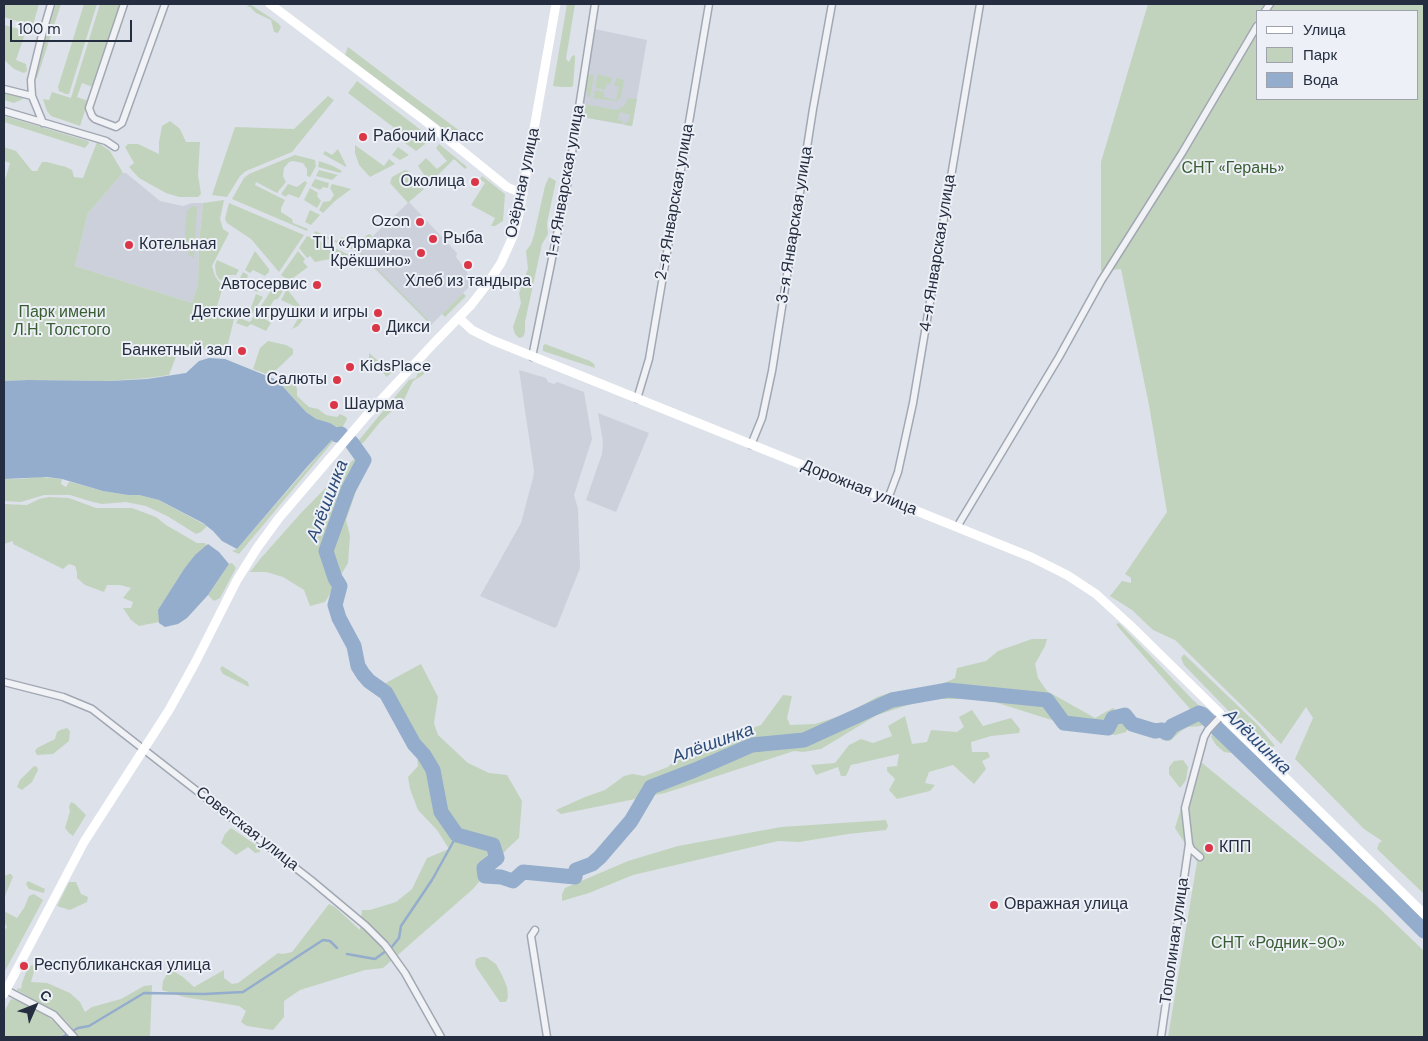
<!DOCTYPE html>
<html>
<head>
<meta charset="utf-8">
<style>
	body { margin:0 }
	#map { position:relative; width:1428px; height:1041px; overflow:hidden; background:#dde1e9; font-family:"DM Sans",sans-serif }
	canvas { display:block }
	.frame { position:absolute; inset:0; border:5px solid #252e40; pointer-events:none }
	.legend { position:absolute; left:1256px; top:10px; width:162px; height:90px; box-sizing:border-box; background:#edf0f6; border:1px solid #9da2ad; margin:0; padding:6px 9px; list-style:none; font-size:15px; color:#252e40 }
	.legend li { display:flex; align-items:center; gap:10px; height:25px }
	.legend b { width:25px; border:1px solid #9da2ad }
	.north { position:absolute; left:10px; top:981px; width:50px; height:50px; -webkit-text-stroke:4px #edf0f6; paint-order:stroke; rotate:46deg; font-size:14px; font-weight:700; line-height:20px; text-align:center; color:#252e40 }
	.north::after { content:''; display:block; margin:auto; width:18px; height:22px; background:#252e40; clip-path:polygon(50% 0,100% 100%,50% 72%,0 100%) }
	.scale { position:absolute; left:10px; top:20px; width:122px; height:22px; box-sizing:border-box; border:2px solid #252e40; border-top:0; padding-left:6px; font-size:15px; line-height:18px; white-space:nowrap; color:#252e40; -webkit-text-stroke:4px #edf0f6; paint-order:stroke }
</style>
</head>
<body>
<div id="map">
<canvas width="1428" height="1041"></canvas>
<div class="frame"></div>
<ul class="legend">
<li><b style="height:6px;background:#fff"></b>Улица</li>
<li><b style="height:14px;background:#c2d3bd"></b>Парк</li>
<li><b style="height:14px;background:#94adcc"></b>Вода</li>
</ul>
<div class="north">С</div>
<div class="scale">100 m</div>
</div>
<script>
const ctx = document.querySelector('canvas').getContext('2d');
ctx.lineJoin = 'round';
function fill(path, color) { ctx.fillStyle = color; ctx.fill(path, 'evenodd'); }
const toPath = rows => new Path2D(rows.map(r => 'M' + r).join(''));
function stroke(path, color, width, dash) { ctx.strokeStyle = color; ctx.lineWidth = width; ctx.lineCap = dash ? 'butt' : 'round'; ctx.setLineDash(dash || []); ctx.stroke(path); }
function label(font, color, halo, rows, align = 'center') {
  ctx.font = font + ' "DM Sans",sans-serif'; ctx.lineWidth = 4; ctx.setLineDash([]); ctx.textBaseline = 'middle'; ctx.strokeStyle = halo; ctx.fillStyle = color; for (const [text, x, y, turn = 0] of rows) {
    ctx.save(); ctx.translate(x, y); ctx.rotate((+turn || 0) * Math.PI / 180); ctx.textAlign = isNaN(turn) ? turn : align; if (halo) ctx.strokeText(text, 0, 0); ctx.fillText(text, 0, 0); ctx.restore();
  }
}
const built = toPath([
	[595,29,647,40,632,126,582,117],
	[123,173,126,173,160,201,183,206,192,203,203,203,199,242,198,284,192,303,75,266,88,213],
	[409,202,457,253,456,257,467,272,471,285,431,325,357,251],
	[519,370,546,378,548,382,554,384,557,382,584,392,592,439,574,495,578,509,580,568,557,626,555,628,480,596,521,523,533,478,534,471],
	[598,413,649,433,616,512,586,500,602,454,603,442]
]);
const green = toPath([
	[4,4,39,4,32,29,26,24,4,17],
	[56,4,61,4,37,78,34,78,34,75],
	[84,4,97,4,69,94,66,94,59,91,58,87],
	[100,4,120,4,93,87,82,83,77,97,88,101,80,126,51,116,47,111,43,99,49,100,52,92,71,98],
	[250,4,278,23,281,27,278,33,274,32,271,20,256,13,250,7,247,7],
	[567,4,575,4,566,59,569,62,572,56,575,55,575,60,573,86,571,87,561,87,553,86],
	[1148,4,1424,4,1424,894,1377,849,1379,843,1382,841,1364,829,1295,759,1313,718,1306,707,1281,744,1175,640,1153,630,1132,610,1110,596,1122,581,1131,583,1131,578,1125,574,1167,512,1149,405,1121,269,1101,271,1101,162],
	[1257,11,1417,11,1417,99,1257,99],
	[4,25,26,31,16,60,26,64,27,71,24,73,14,69,4,60],
	[348,47,410,94,464,134,461,137,456,138,391,90,345,55],
	[588,74,594,76,590,97,587,97,587,92,585,91],
	[598,74,612,78,610,84,607,84,605,90,595,88],
	[617,78,624,80,621,97,617,101,593,98,595,90,604,92,604,97,616,100,619,87,614,85],
	[357,81,430,137,424,145,416,151,402,141,405,136,348,93],
	[4,92,21,95,23,99,14,103,4,100],
	[328,96,334,100,292,152,246,171,240,176,227,197,212,195,235,127,294,129],
	[628,98,637,99,632,126,624,125,626,122,628,122,630,115,620,112,618,120,623,121,622,124,582,117,584,104,617,110,625,105],
	[4,116,88,141,89,143,85,148,4,122],
	[170,121,180,129,186,142,200,142,198,175,201,194,198,197,179,197,166,193,139,178,129,167,134,163,125,147,128,144,138,144,159,154,159,142,162,126],
	[97,142,110,151,123,173,88,213,75,266,192,303,198,284,199,242,203,203,224,200,220,219,223,229,229,233,212,266,215,276,223,287,217,306,234,319,226,352,180,346,169,375,148,378,109,381,28,380,4,381,4,209,5,203,4,202,4,183,10,163,4,161,4,147,16,151,32,171,37,171,42,162,47,162,66,167,72,170,74,177,83,178],
	[439,144,467,167,465,169,454,159,431,182,429,182,418,166,426,158,437,169,447,161,436,148],
	[355,145,384,166,389,159,395,164,370,177,359,165,355,153],
	[398,147,409,155,400,160,392,155],
	[338,149,346,165,346,167,323,154,325,151,332,155],
	[295,155,315,160,316,166,310,177,307,176,307,169,303,163,293,161,289,162,284,168,283,176,286,182,277,193,256,182,255,185,285,200,281,208,281,212,292,219,293,223,308,229,307,231,232,199,244,178,249,174],
	[319,161,333,166,342,171,340,173,318,167],
	[319,170,338,175,332,180,316,176],
	[405,170,408,171,424,189,408,203,390,183,392,177],
	[482,176,505,194,503,221,495,226,491,226,495,218,471,205,485,183,480,179],
	[549,177,556,181,547,223,548,234,542,244,525,322,525,332,523,337,519,338,515,334,513,327,521,303,519,293,528,269,526,251,531,244,534,235,545,186],
	[315,179,329,183,328,188,323,187,320,190,311,186],
	[305,181,307,183,299,198,288,194,286,197,281,194,288,184,297,187],
	[332,184,351,189,335,201,323,213,319,210,323,202,330,201,334,195,330,188],
	[310,188,318,193,317,196,321,201,317,208,304,200],
	[229,203,304,235,279,272,251,239,227,223,225,219],
	[193,206,196,206,197,208,194,258,189,256,185,234,187,211],
	[310,210,320,215,311,225,305,222],
	[315,231,337,241,342,237,355,247,367,235,370,234,372,236,358,249,432,324,431,325,359,252,314,233],
	[307,236,350,255,315,262,310,256,307,258,299,248],
	[255,251,269,269,269,272,265,276,253,270,250,273,245,270],
	[298,251,305,259,303,262,308,267,289,281,281,275],
	[217,260,239,270,236,275,226,275,228,283,219,279,216,274,215,265],
	[243,272,248,275,246,282,259,290,258,292,237,284],
	[276,288,284,289,278,299,274,300,266,313,274,319,273,320,257,312,270,292],
	[287,289,304,311,302,321,298,326,292,329,302,312,301,309,281,300],
	[463,293,466,296,445,317,442,314],
	[256,294,263,297,252,314,249,313],
	[256,313,271,323,266,331,251,324,247,327,236,323,239,318,250,322],
	[268,341,286,345,293,349,293,354,272,374,266,374,253,369,260,348],
	[545,344,590,361,594,364,595,368,546,352,543,351,543,346],
	[369,353,384,366,392,366,395,369,387,377,369,358],
	[428,360,430,362,430,363,423,375,413,381,402,404,394,409,381,421,364,442,360,444,359,440,409,380,416,378,418,372],
	[288,379,295,383,297,389,297,396,309,407,318,409,326,415,337,417,340,414,346,417,347,419,341,430,330,423,316,420,306,412,280,383,283,380],
	[334,437,335,439,239,554,232,551,237,549],
	[368,457,346,520,350,536,348,563,325,602,310,606,304,590,283,577,266,572,250,572,261,558,301,513,353,460],
	[40,477,62,479,61,484,66,487,69,482,71,482,103,491,128,495,139,495,159,500,207,526,201,532,196,534,169,517,146,506,126,502,102,504,93,502,70,495,44,495,21,502,4,501,4,479,20,479],
	[49,497,69,498,96,508,132,508,156,517,166,525,197,543,205,543,207,546,184,569,159,609,159,622,139,626,131,620,123,608,131,608,133,602,123,598,131,588,120,585,107,585,104,592,85,585,77,578,77,572,75,566,69,564,63,569,13,544,13,541,4,544,4,504,27,505,39,499],
	[232,563,236,568,220,598,214,601,208,595,229,564],
	[1119,623,1192,699,1208,714,1207,722,1201,726,1188,727,1181,731,1170,741,1162,740,1156,734,1177,716,1191,710,1119,628,1116,624],
	[1032,639,1047,639,1045,646,1035,664,1038,678,1047,691,1095,718,1113,708,1117,711,1125,708,1130,710,1133,719,1126,732,1115,735,1083,730,985,699,927,699,877,715,821,749,803,752,794,751,665,793,561,814,556,810,585,797,605,790,624,776,633,774,644,776,668,767,678,757,698,744,728,733,742,732,761,725,783,695,792,696,787,718,790,725,815,724,846,714,877,697,889,693,938,686,955,678,957,668,986,661,998,651],
	[1184,654,1258,725,1275,746,1268,748,1247,730,1184,665,1181,658],
	[421,664,438,697,434,723,438,735,468,763,489,773,507,775,522,801,519,838,507,849,473,889,383,968,365,970,300,990,284,1001,284,1017,273,1030,247,1026,241,1022,246,1011,239,1006,184,997,162,990,163,981,170,969,183,977,194,987,224,970,224,978,232,984,238,983,278,953,283,954,292,952,329,904,335,907,360,930,362,910,370,910,396,902,412,889,427,858,449,849,437,830,418,810,410,789,408,777,418,766,416,748,398,714,380,686],
	[222,666,248,682,249,687,223,674,220,669],
	[972,710,983,726,1011,718,1020,729,1019,733,991,736,971,742,972,752,988,752,990,757,982,761,986,769,974,784,953,765,929,772,925,783,935,785,930,791,897,799,889,790,895,779,887,771,887,767,897,766,899,754,851,765,846,776,841,776,838,767,816,775,811,765,835,763,849,745,861,739,873,743,892,736,888,726,905,716,912,744,927,742,931,730,957,732,964,727,959,717],
	[1220,726,1233,740,1236,750,1231,753,1224,752,1216,745,1211,737,1216,727],
	[67,728,70,731,69,741,53,754,37,755,35,751,37,748,55,739,57,732,60,730],
	[1196,758,1377,906,1424,951,1424,1037,1168,1037,1197,862,1175,828],
	[1183,760,1188,767,1186,780,1180,788,1169,774,1169,767,1174,761],
	[34,766,37,767,38,770,32,782,22,790,17,787,20,780],
	[71,802,75,804,86,815,73,836,69,833,65,828,70,811,69,807],
	[886,820,888,826,886,830,848,834,799,842,778,841,633,875,589,893,562,901,562,894,565,888,628,861,678,846,781,827],
	[231,828,256,845,260,848,260,852,255,853,248,847,236,855,221,843,225,834],
	[9,874,11,874,13,877,4,898,4,876],
	[28,881,45,889,44,893,29,889,26,884],
	[69,882,76,882,81,894,88,897,87,902,70,910,57,906],
	[34,894,43,900,5,971,4,971,4,931,7,927,4,922,4,911,17,918,24,908,29,896],
	[481,957,486,957,496,964,502,975,507,987,508,997,506,1002,500,1002,476,967,475,963,476,959],
	[33,965,35,968,31,982,47,983,70,993,80,1002,85,1012,92,1007,121,999,144,986,152,985,150,1037,79,1037,67,1022,59,1015,17,990,18,988,21,989,22,983,28,967],
	[11,999,16,1000,47,1016,66,1032,60,1037,4,1037,4,1012]
]);
const water = toPath([
	[209,358,225,359,277,380,306,412,316,419,330,423,341,430,307,467,237,549,222,541,213,531,203,523,159,500,139,495,128,495,103,491,62,479,47,477,4,479,4,381,28,380,110,381,147,379,186,373,199,361],
	[208,544,219,552,229,564,208,595,187,618,178,624,165,627,159,623,158,610,184,569,195,555]
]);
const stream = toPath([
	[391,948,399,938,401,926,432,880,457,835],
	[347,954,375,959,386,951],
	[62,1037,78,1028,89,1026,144,993,204,994,243,992,323,940,330,941,337,948]
]);
const river = toPath([
	[337,435,341,434],
	[352,443,364,460,348,490,326,551,335,578,340,586,335,605,339,618,354,646,358,666,363,674,369,681,386,693,414,744,424,755,433,770,441,812,457,835,493,845,497,858,484,868,485,876,501,877,513,881,523,872,575,877,576,870,592,864,600,857,631,821,651,787,695,770,752,745,804,740,892,700,948,690,1047,700,1064,723,1108,728,1113,718,1125,715,1132,724,1155,731,1162,730,1167,733,1172,726,1199,713,1202,714,1336,843,1424,931]
]);
const street = toPath([
	[124,4,89,108,92,116,95,119,116,127,122,123,126,112,165,4],
	[1265,11,1270,4],
	[4,89,32,96],
	[4,111,106,141,115,147],
	[43,123,32,96,31,80,42,35,51,4],
	[532,357,567,185,595,4],
	[637,399,649,359,709,4],
	[751,445,762,418,772,371,813,109,832,4],
	[888,499,898,472,913,403,980,4],
	[957,527,1059,357,1101,281,1182,153,1257,26],
	[4,682,63,697,92,709,311,880,366,926,385,945,405,973,441,1037],
	[1200,857,1191,849,1189,844,1185,808,1204,737,1208,730,1222,715],
	[535,930,531,936,547,1037],
	[6,990,54,1015,74,1037],
	[1161,1037,1189,844]
]);
const secondary = toPath([
	[270,4,424,120,507,187,523,194],
	[459,318,472,330,492,340,1031,557,1067,575,1096,594,1132,627,1424,914],
	[4,994,84,842,169,710,195,663,237,580,257,548,279,518,367,415,434,343,471,305,488,283,501,263,514,234,519,214,556,4]
]);
const markers = [
	[363,137,5,"#da3648"],
	[475,182,5,"#da3648"],
	[420,222,5,"#da3648"],
	[433,239,5,"#da3648"],
	[129,245,5,"#da3648"],
	[421,253,5,"#da3648"],
	[468,265,5,"#da3648"],
	[317,285,5,"#da3648"],
	[378,313,5,"#da3648"],
	[376,328,5,"#da3648"],
	[242,351,5,"#da3648"],
	[350,367,5,"#da3648"],
	[337,380,5,"#da3648"],
	[334,405,5,"#da3648"],
	[1209,848,5,"#da3648"],
	[994,905,5,"#da3648"],
	[24,966,5,"#da3648"]
];
const poiNames = [
	["Рабочий Класс",373,137],
	["Околица",465,182,"right"],
	["Ozon",410,222,"right"],
	["Рыба",443,239],
	["ТЦ «Ярмарка",411,244,"right"],
	["Крёкшино»",411,262,"right"],
	["Котельная",139,245],
	["Хлеб из тандыра",468,282,"center"],
	["Автосервис",307,285,"right"],
	["Детские игрушки и игры",368,313,"right"],
	["Дикси",386,328],
	["Банкетный зал",232,351,"right"],
	["KidsPlace",360,367],
	["Салюты",327,380,"right"],
	["Шаурма",344,405],
	["КПП",1219,848],
	["Овражная улица",1004,905],
	["Республиканская улица",34,966]
];
const parkNames = [
	["СНТ «Герань»",1233,169],
	["Парк имени",62,313],
	["Л.Н. Толстого",62,331],
	["СНТ «Родник-90»",1278,944]
];
const streetNames = [
	["1-я Январская улица",566,181,-80],
	["Озёрная улица",523,183,-78],
	["2-я Январская улица",675,202,-80],
	["3-я Январская улица",795,225,-81],
	["4-я Январская улица",938,253,-81],
	["Дорожная улица",859,488,22],
	["Советская улица",247,829,38],
	["Тополиная улица",1175,941,-82]
];
const waterNames = [
	["Алёшинка",328,501,-69],
	["Алёшинка",1257,742,44],
	["Алёшинка",713,744,-20]
];
fill(built, '#cbd0db');
fill(green, '#c2d3bd');
fill(water, '#94adcc');
stroke(stream, '#94adcc', 2.5);
stroke(river, '#94adcc', 15);
stroke(street, '#a2a8b3', 9);
stroke(street, '#f0f2f6', 6);
stroke(secondary, '#fff', 9);
for (const [x, y, r, color] of markers) { const dot = new Path2D(); dot.arc(x, y, r, 0, 2 * Math.PI); ctx.fillStyle = color; ctx.fill(dot); stroke(dot, '#edf0f6', 2); }
label('16px', '#252e40', '#edf0f6', poiNames, 'left');
label('16px', '#385d31', '#edf0f6', parkNames);
label('16px', '#252e40', '#edf0f6', streetNames);
label('italic 18px', '#2c4b78', '#edf0f6', waterNames);
</script>
</body>
</html>
